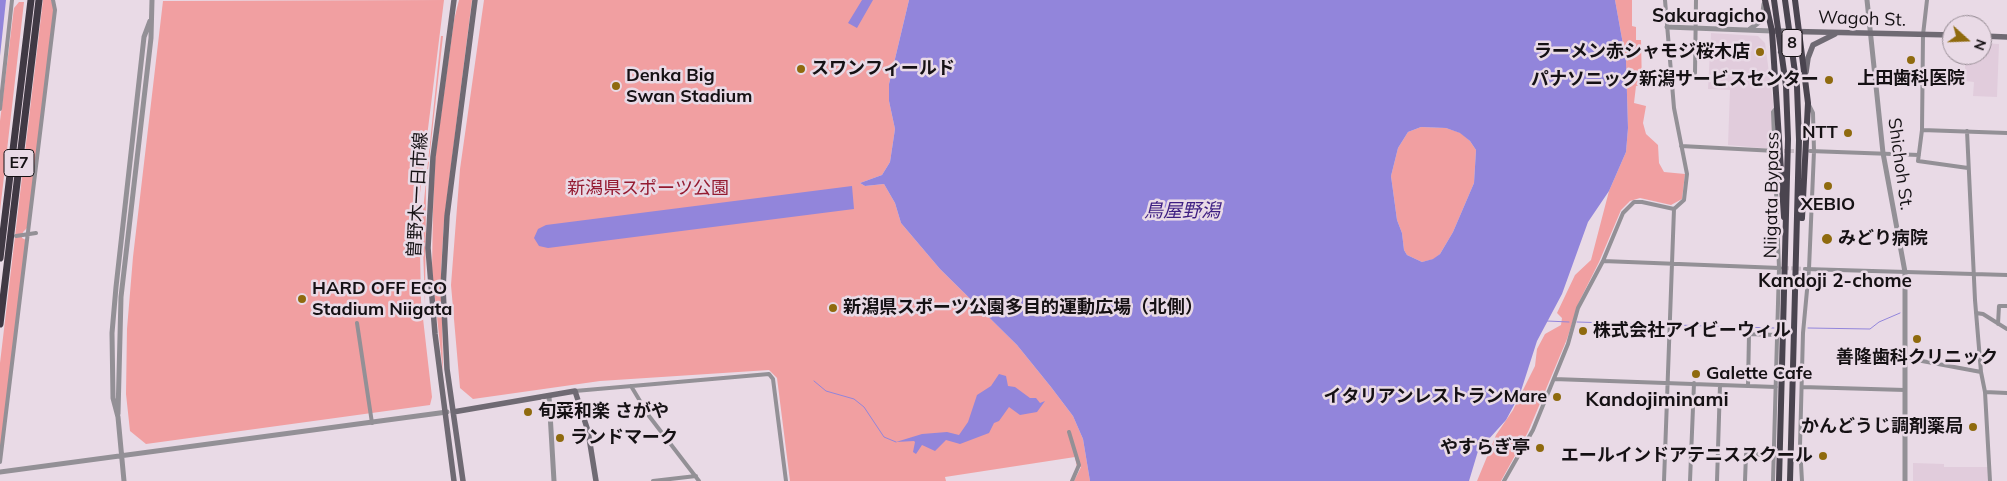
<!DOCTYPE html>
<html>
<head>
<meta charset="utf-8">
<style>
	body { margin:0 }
	#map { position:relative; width:2007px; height:481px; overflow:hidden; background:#e9dae6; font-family:Mulish,sans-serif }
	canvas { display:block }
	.north { position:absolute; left:1942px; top:15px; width:50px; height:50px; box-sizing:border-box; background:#e9dae6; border:1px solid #948a92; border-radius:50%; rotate:110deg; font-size:14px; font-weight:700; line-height:20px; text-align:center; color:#151114 }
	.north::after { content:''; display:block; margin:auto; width:18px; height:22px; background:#8f6a0e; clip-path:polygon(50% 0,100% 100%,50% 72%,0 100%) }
</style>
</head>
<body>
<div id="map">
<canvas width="2007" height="481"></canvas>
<div class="north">N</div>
</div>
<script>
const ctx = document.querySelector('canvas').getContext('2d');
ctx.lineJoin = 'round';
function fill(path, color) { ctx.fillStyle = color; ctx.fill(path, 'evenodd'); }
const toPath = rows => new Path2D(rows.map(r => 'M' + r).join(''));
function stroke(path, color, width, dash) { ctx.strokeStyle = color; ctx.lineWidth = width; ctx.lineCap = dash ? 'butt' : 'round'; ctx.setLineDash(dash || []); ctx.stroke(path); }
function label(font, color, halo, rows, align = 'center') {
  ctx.font = font + ' Mulish,"Noto Sans JP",sans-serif'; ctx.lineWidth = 5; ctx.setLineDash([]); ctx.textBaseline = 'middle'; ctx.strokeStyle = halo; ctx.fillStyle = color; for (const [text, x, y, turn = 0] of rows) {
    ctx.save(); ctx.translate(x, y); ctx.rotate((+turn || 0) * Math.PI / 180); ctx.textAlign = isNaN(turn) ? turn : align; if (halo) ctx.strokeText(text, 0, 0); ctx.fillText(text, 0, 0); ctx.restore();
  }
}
const built = toPath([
	[1711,33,1758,36,1765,43,1773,102,1773,149,1728,145,1730,90,1708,89],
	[1982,43,1999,44,1997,97,1973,96,1974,82,1965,81,1965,55,1982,55],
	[1913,463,1944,464,1944,467,1988,467,1988,481,1913,481]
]);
const green = toPath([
	[43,0,51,0,55,8,30,225,23,232,22,238,28,241,0,452,0,363],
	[444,0,419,201,421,301,432,397,430,405,146,444,130,431,126,394,127,329,133,257,163,1],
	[459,0,472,0,444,221,441,271,443,372,432,271,433,210,435,159,454,20],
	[484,0,909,0,889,84,889,101,895,129,890,162,882,175,860,183,865,186,884,184,895,203,901,223,940,269,1017,345,1051,387,1073,416,1083,439,1090,481,1074,481,1081,467,1077,467,1075,457,945,477,946,481,790,481,777,378,769,370,600,381,473,399,460,388,451,285,460,169],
	[1615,0,1632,0,1632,26,1636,27,1636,40,1641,40,1642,86,1636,86,1634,103,1646,106,1643,123,1646,134,1658,145,1659,163,1664,172,1685,174,1682,199,1671,205,1640,198,1630,201,1621,210,1599,262,1579,302,1567,339,1528,432,1501,481,1477,481,1496,435,1513,410,1535,366,1537,349,1545,334,1561,325,1562,318,1557,313,1575,275,1591,260,1609,191,1626,152,1628,128,1626,61],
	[19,2,24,2,0,211,0,121,14,8],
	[441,36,443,36,426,187,425,305,422,220],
	[1421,127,1446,128,1461,133,1470,141,1476,150,1474,183,1453,232,1440,254,1434,259,1422,262,1407,255,1404,250,1402,233,1397,220,1391,176,1398,148,1408,132]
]);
const water = toPath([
	[0,0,6,0,0,56],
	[862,0,873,0,857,28,848,23],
	[909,0,1615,0,1626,61,1628,128,1626,152,1609,191,1588,222,1562,294,1537,341,1520,394,1506,420,1478,451,1469,481,1090,481,1083,439,1073,416,1051,387,1017,345,940,269,901,223,895,203,884,184,865,186,860,183,882,175,890,162,895,129,889,101,889,84],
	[1421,127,1446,128,1460,133,1470,141,1476,150,1474,183,1453,232,1440,254,1433,259,1422,262,1407,255,1404,250,1402,233,1397,220,1391,176,1398,148,1408,132],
	[852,186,854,209,548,248,539,246,534,238,538,229,546,225],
	[999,374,1006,376,1008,386,1015,387,1030,398,1036,398,1040,403,1045,401,1037,412,1020,415,1009,407,999,421,994,423,989,433,960,444,946,440,935,451,922,445,916,454,913,452,915,442,914,441,896,442,922,434,947,432,959,435,968,422,977,395,991,386]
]);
const stream = toPath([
	[1547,321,1569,322],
	[1577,322,1774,328],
	[1808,328,1870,329,1879,322,1900,313],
	[814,381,826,391,854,399,864,407,884,437,896,442]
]);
const minorTunnel = toPath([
	[1778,151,1801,151],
	[1785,268,1805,269]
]);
const minor = toPath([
	[1927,0,1923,35,1922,130,1918,161,1968,168],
	[1672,75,1693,75,1695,73,1696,0],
	[0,109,12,0],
	[1922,130,2007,133],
	[1967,131,1975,300,1981,372,1985,392,1990,481],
	[1681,146,1776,151],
	[1810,151,1919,155],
	[16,236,36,233],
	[1603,261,1780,268],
	[1805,269,2007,275],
	[1976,313,1983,314,2007,329],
	[357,323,372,423],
	[1998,324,1999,306,2007,306],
	[1906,358,1981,372],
	[1554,379,1776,387],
	[631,386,649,416,699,481],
	[1748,386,1749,334,1777,335],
	[1802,387,1905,390],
	[575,391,769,374,773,379,786,481],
	[1985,392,2007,393],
	[1069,432,1079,465,1072,481],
	[0,462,55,10,53,0],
	[653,481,696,476],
	[1504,481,1533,430,1568,344,1578,308,1603,261,1623,213,1634,202,1642,202,1674,209,1684,200,1687,174,1674,108,1665,0],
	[1664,481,1674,209],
	[1690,481,1694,383],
	[1717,481,1720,385],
	[1745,481,1746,454,1773,455],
	[1773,481,1779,268,1773,112,1777,107],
	[1802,481,1800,446,1803,333,1809,269,1814,151,1813,113,1809,105]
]);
const tertiary = toPath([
	[1867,0,1883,153,1905,272,1905,481],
	[1667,27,1772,31],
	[1750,29,1762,20,1764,4],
	[549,396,554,481],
	[118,414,121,297,151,38,152,0],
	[0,472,447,412],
	[124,481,118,417,113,398,112,333,116,287,144,37,150,21]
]);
const secondary = toPath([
	[1774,31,1952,35],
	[1982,36,2007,37],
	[1806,72,1808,58,1813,45,1835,34],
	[453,412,575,391,588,431,596,481],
	[454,481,435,334,428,248,433,157,454,0],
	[463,481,447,369,443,288,447,216,475,0]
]);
const trunk = toPath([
	[1765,0,1772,31,1784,217],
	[1774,0,1786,86,1788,139,1779,481],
	[1785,0,1797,87,1799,140,1790,481],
	[1795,0,1808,103,1802,218],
	[1781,52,1793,36,1800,32]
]);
const motorway = toPath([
	[0,258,31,0],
	[0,324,39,0]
]);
const markers = [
	[1760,52,5,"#8f6a0e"],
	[1911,60,5,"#8f6a0e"],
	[801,69,5,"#8f6a0e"],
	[1829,80,5,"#8f6a0e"],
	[616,86,5,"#8f6a0e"],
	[1848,133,5,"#8f6a0e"],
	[1828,186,5,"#8f6a0e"],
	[1827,239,6,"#8f6a0e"],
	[302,299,5,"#8f6a0e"],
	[833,308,5,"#8f6a0e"],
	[1583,331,5,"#8f6a0e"],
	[1917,339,5,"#8f6a0e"],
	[1696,374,5,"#8f6a0e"],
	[1557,397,5,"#8f6a0e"],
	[528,412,5,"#8f6a0e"],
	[1973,427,5,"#8f6a0e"],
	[560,438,5,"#8f6a0e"],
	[1540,448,5,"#8f6a0e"],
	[1823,456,5,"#8f6a0e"]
];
const shields = [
	[1792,43,20],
	[19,163,30]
];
const shieldNames = [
	["8",1792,43],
	["E7",19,163]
];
const streetNames = [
	["Wagoh St.",1862,19,2],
	["Shichoh St.",1900,164,82],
	["曽野木一日市線",418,195,-87],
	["Niigata Bypass",1772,195,-89]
];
const poiNames = [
	["ラーメン赤シャモジ桜木店",1750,52,"right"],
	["スワンフィールド",811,69],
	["Denka Big",626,76],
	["Swan Stadium",626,97],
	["上田歯科医院",1911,79,"center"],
	["パナソニック新潟サービスセンター",1819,80,"right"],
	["NTT",1838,133,"right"],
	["XEBIO",1828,205,"center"],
	["みどり病院",1838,239],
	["HARD OFF ECO",312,289],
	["Stadium Niigata",312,310],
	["新潟県スポーツ公園多目的運動広場（北側）",843,308],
	["株式会社アイビーウィル",1593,331],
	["善隆歯科クリニック",1917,358,"center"],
	["Galette Cafe",1706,374],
	["イタリアンレストランMare",1547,397,"right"],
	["旬菜和楽 さがや",538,412],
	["かんどうじ調剤薬局",1963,427,"right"],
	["ランドマーク",570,438],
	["やすらぎ亭",1530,448,"right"],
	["エールインドアテニススクール",1813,456,"right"]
];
const parkNames = [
	["新潟県スポーツ公園",648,189]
];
const neighbourhoodNames = [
	["Sakuragicho",1709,16],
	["Kandoji 2-chome",1835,281]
];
const waterNames = [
	["鳥屋野潟",1182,211]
];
const quarterNames = [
	["Kandojiminami",1657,400]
];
fill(built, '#e1ccdc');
fill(green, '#f19fa1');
fill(water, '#9285db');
stroke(stream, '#9285db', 1);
stroke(minorTunnel, '#c9bcc6', 4, [4, 2]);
stroke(minor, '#939096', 4);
stroke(tertiary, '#939096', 5);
stroke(secondary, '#6f6a73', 5.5);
stroke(trunk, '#4a444f', 6);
stroke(motorway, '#403944', 7);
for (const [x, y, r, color] of markers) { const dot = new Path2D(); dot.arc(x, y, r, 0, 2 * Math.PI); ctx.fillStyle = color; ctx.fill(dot); stroke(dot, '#e9dae6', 2); }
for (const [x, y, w] of shields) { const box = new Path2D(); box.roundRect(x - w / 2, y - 13.5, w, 27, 4); ctx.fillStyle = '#e9dae6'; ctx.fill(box); stroke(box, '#151114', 1); }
label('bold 16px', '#151114', null, shieldNames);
label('18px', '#151114', '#e9dae6', streetNames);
label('bold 18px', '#151114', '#e9dae6', poiNames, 'left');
label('18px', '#941b31', '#e9dae6', parkNames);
label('bold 19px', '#151114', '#e9dae6', neighbourhoodNames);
label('italic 19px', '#3d1e82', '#e9dae6', waterNames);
label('bold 20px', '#151114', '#e9dae6', quarterNames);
</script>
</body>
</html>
